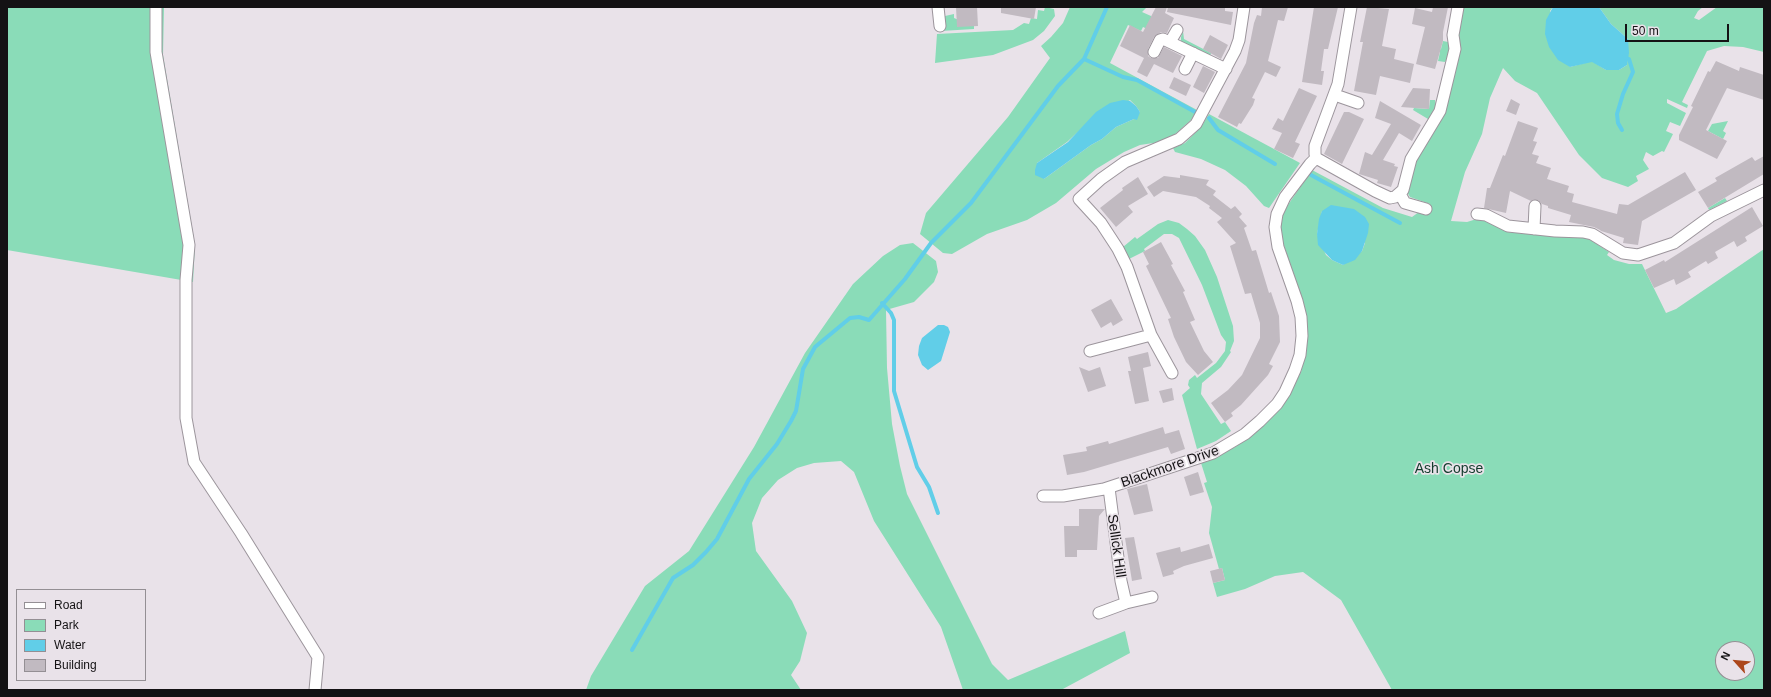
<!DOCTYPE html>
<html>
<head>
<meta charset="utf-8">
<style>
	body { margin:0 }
	#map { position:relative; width:1771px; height:697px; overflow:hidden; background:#e9e2e9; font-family:Arial,sans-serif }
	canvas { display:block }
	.frame { position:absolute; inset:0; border:8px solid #141214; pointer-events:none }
	.legend { position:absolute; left:16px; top:589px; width:130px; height:92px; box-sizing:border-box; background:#e9e2e9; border:1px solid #948f94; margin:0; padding:5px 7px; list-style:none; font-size:12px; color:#141214 }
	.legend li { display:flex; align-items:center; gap:8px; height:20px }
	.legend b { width:20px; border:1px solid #948f94 }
	.north { position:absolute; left:1715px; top:641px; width:40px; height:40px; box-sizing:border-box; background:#e9e2e9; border:1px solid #948f94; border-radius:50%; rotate:297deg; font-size:11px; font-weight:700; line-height:16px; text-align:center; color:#141214 }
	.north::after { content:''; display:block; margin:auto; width:14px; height:18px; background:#ac461b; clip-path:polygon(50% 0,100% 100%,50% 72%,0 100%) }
	.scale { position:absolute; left:1625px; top:24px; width:104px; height:18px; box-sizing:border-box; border:2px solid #141214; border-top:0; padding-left:5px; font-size:12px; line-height:14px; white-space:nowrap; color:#141214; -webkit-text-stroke:3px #e9e2e9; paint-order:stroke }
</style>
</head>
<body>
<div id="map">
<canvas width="1771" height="697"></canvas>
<div class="frame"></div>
<ul class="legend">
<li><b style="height:5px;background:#fff"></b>Road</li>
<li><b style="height:11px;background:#8adcb8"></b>Park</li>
<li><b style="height:11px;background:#61cee8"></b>Water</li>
<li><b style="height:11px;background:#c1bac1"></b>Building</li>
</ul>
<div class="north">N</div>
<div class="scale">50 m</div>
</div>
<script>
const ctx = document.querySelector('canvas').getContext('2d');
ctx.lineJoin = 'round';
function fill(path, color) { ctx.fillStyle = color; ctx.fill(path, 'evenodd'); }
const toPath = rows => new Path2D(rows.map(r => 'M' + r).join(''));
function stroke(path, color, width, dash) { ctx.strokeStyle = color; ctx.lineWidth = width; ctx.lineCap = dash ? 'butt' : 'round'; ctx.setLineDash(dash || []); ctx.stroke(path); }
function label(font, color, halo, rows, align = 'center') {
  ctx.font = font + ' Arial,sans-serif'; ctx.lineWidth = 3.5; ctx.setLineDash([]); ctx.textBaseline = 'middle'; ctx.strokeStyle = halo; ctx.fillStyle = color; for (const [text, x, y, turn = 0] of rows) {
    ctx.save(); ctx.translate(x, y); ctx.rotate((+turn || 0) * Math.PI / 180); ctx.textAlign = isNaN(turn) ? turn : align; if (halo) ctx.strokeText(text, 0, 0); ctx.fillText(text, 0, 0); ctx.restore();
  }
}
const green = toPath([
	[7,7,164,7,163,55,195,245,193,282,7,250],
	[1045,7,1054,9,1055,16,1044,31,1033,40,993,55,935,63,937,34,1013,30,1024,23,1029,24,1031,18,1037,19,1038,10,1044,11],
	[1070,7,1147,7,1142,12,1151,16,1156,33,1143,27,1141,31,1128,25,1110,63,1197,110,1191,120,1173,136,1160,142,1140,145,1124,152,1096,169,1056,203,1027,220,987,234,952,254,943,253,920,234,926,213,1008,117,1050,58,1041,46,1051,37,1063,23],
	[1130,100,1136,106,1140,112,1134,119,1116,127,1102,139,1091,145,1044,179,1037,163,1067,142,1081,129],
	[1463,7,1553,7,1550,11,1570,67,1592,61,1606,70,1619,70,1627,65,1628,39,1611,24,1599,7,1703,7,1698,11,1694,18,1699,20,1717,7,1764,7,1764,52,1743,47,1724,46,1707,51,1682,102,1688,105,1687,108,1667,99,1667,103,1686,113,1680,126,1670,122,1666,131,1673,134,1664,152,1662,151,1653,156,1646,152,1643,160,1649,169,1636,176,1638,181,1628,187,1602,178,1579,155,1537,93,1515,81,1503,68,1490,98,1482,134,1465,172,1451,221,1467,222,1480,218,1507,230,1507,232,1548,236,1572,235,1589,239,1609,252,1607,255,1614,260,1629,264,1642,264,1666,313,1676,309,1764,249,1764,690,1392,690,1341,600,1303,572,1275,576,1245,589,1217,597,1213,583,1225,580,1222,568,1219,569,1209,533,1212,507,1204,483,1207,482,1201,463,1235,447,1254,433,1285,400,1301,372,1307,348,1307,321,1304,305,1281,237,1281,215,1312,170,1383,208,1412,217,1430,204,1410,197,1407,192,1418,156,1441,120],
	[1322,211,1365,243,1362,251,1343,265,1332,260,1326,255,1317,234],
	[1723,649,1747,649,1747,673,1723,673],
	[954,14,954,18,974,26,974,29,941,31,935,28,934,27,945,26,945,16],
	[1183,31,1184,39,1211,53,1210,56,1181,42,1181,37],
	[1443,41,1448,42,1450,48,1449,55,1445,62,1438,61,1440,52,1438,51,1441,49],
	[1430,100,1435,100,1436,106,1431,117,1428,119,1413,110,1414,108,1429,109],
	[1209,114,1300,163,1269,208,1264,206,1246,186,1225,170,1201,159,1175,152,1173,148,1185,143,1201,127],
	[1728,121,1723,131,1726,133,1723,139,1708,131,1712,124],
	[1725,198,1727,201,1709,210,1708,208],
	[1168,220,1179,223,1187,229,1195,236,1205,250,1217,277,1233,326,1234,341,1230,351,1231,352,1221,367,1202,383,1201,394,1221,424,1225,422,1231,431,1216,441,1197,449,1182,395,1190,388,1188,385,1189,380,1195,375,1197,378,1216,363,1225,351,1226,342,1221,335,1202,285,1179,238,1172,234,1164,234,1144,249,1145,251,1129,259,1123,247,1135,237,1137,239,1158,224],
	[913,243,936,261,938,272,934,282,914,302,886,310,887,368,892,424,900,466,907,494,992,664,1008,680,1125,631,1130,653,1061,690,963,690,941,627,874,521,854,472,841,461,814,463,797,468,778,480,762,498,752,523,756,551,792,601,807,633,800,661,791,675,801,690,586,690,591,676,645,586,689,551,754,447,805,353,853,284,883,256,900,245]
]);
const water = toPath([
	[1553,7,1599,7,1611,24,1628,39,1629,53,1627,65,1619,70,1606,70,1592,62,1570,67,1558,60,1549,47,1545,34,1546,20],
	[1123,100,1130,101,1136,106,1140,112,1137,120,1134,119,1116,127,1102,139,1091,145,1044,179,1035,175,1035,170,1037,163,1068,142,1096,112,1110,103],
	[1331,205,1354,209,1365,217,1369,224,1368,233,1362,251,1355,260,1343,265,1332,260,1318,245,1317,234,1319,219,1322,211],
	[938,325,944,325,948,327,950,332,941,361,928,370,922,365,918,355,919,346,922,338]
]);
const stream = toPath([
	[1084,59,1123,77,1137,80,1195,112],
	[1209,118,1218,130,1275,164],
	[1622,130,1618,123,1617,114,1623,94,1633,72,1629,59,1624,57],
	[1311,175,1400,223],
	[882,303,891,313,894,320,894,391,917,467,929,487,938,513],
	[632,650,673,578,693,565,706,552,717,539,749,479,777,444,791,421,796,411,803,369,815,347,850,318,859,317,869,320,905,279,931,243,971,203,1058,86,1084,59,1107,7]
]);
const building = toPath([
	[956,7,977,7,978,26,957,27],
	[1001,7,1036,7,1034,19,1001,13],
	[1156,7,1167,7,1165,13,1174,18,1167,33,1161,32,1154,37,1148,49,1148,56,1151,58,1158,58,1164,47,1182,56,1173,73,1154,64,1147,77,1137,72,1144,58,1120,46,1130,25,1143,32],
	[1168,7,1225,7,1225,11,1233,12,1231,25,1167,12],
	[1262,7,1288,7,1284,21,1278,20,1268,61,1281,67,1276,77,1265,72,1252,98,1255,99,1253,105,1241,124,1239,123,1237,127,1218,117,1246,63,1254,23,1257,15,1261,16],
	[1314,7,1338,7,1328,49,1324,49,1321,71,1324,71,1322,85,1302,82],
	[1367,7,1389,9,1382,46,1396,49,1394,59,1414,64,1410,83,1380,76,1376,95,1354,91,1363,42,1360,42],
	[1433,7,1448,7,1443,32,1443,41,1435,69,1416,64,1425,27,1412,24,1415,8,1432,12],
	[1210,35,1228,45,1221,59,1203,49],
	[1716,61,1739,71,1740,67,1764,75,1764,100,1727,88,1706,130,1727,141,1717,159,1679,140,1679,135,1693,107,1691,106,1708,71,1710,72],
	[1203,66,1215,72,1204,93,1193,87],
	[1174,77,1191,85,1186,96,1169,88],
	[1299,88,1317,96,1295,142,1300,144,1293,158,1274,149,1282,133,1272,129,1278,118,1283,121],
	[1413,88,1430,89,1429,109,1401,107],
	[1511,99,1520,104,1516,115,1506,111],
	[1380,101,1421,125,1412,141,1399,133,1383,160,1395,164,1394,166,1398,167,1391,187,1377,183,1378,180,1359,174,1365,152,1372,155,1391,124,1375,118],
	[1344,112,1349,112,1364,119,1342,164,1324,154],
	[1518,121,1538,128,1533,141,1537,142,1532,154,1539,156,1536,163,1551,168,1547,179,1569,186,1567,192,1574,194,1572,202,1617,214,1619,204,1628,205,1685,172,1696,190,1642,221,1638,245,1623,243,1624,238,1601,231,1600,230,1594,227,1569,222,1571,215,1548,208,1548,206,1542,204,1538,200,1531,201,1510,191,1506,213,1484,208,1487,188,1490,188,1503,155,1505,156],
	[1764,156,1764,174,1708,208,1698,192,1717,181,1715,178,1752,157,1755,161],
	[1180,175,1209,180,1206,185,1216,191,1213,195,1231,209,1235,206,1242,214,1239,217,1247,226,1244,228,1252,251,1256,250,1269,293,1271,292,1279,316,1280,342,1269,364,1273,366,1268,375,1241,405,1231,413,1233,416,1225,422,1211,403,1228,390,1242,375,1260,338,1260,323,1251,293,1245,294,1230,246,1236,243,1217,222,1222,218,1209,208,1210,206,1196,197,1163,191,1154,197,1147,187,1164,176,1180,178],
	[1138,177,1148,194,1128,206,1133,212,1116,227,1100,208,1123,190,1122,188],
	[1752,207,1763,226,1745,237,1747,241,1737,247,1734,241,1715,252,1718,258,1708,264,1706,261,1688,272,1691,277,1676,285,1674,279,1654,288,1645,270,1664,260,1665,262],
	[1161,242,1173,264,1171,265,1185,291,1183,292,1195,320,1190,322,1204,351,1213,362,1198,375,1186,362,1174,337,1168,319,1171,318,1146,266,1149,264,1143,252],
	[1111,299,1123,320,1113,326,1111,322,1101,328,1091,310],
	[1148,352,1151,366,1143,368,1149,401,1135,404,1128,371,1131,371,1128,357],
	[1079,367,1089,371,1100,367,1106,386,1088,392],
	[1172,388,1174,400,1163,403,1159,391],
	[1163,427,1165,434,1179,430,1185,449,1171,454,1168,447,1084,472,1067,475,1063,455,1087,451,1086,447,1108,441,1109,444],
	[1198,472,1204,492,1190,496,1184,477],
	[1147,484,1153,511,1134,515,1127,489],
	[1079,509,1105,509,1099,516,1097,550,1077,550,1077,557,1065,557,1064,526,1079,526],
	[1134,537,1142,579,1132,581,1125,538],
	[1209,544,1213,558,1184,566,1173,571,1174,574,1163,577,1156,553,1180,547,1181,552],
	[1222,568,1225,580,1213,583,1210,571]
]);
const minor = toPath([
	[156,7,156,52,189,245,186,280,186,418,194,462,241,533,318,657,315,690],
	[938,7,940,26],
	[1351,7,1338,84,1315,146,1315,154,1316,158,1375,191,1390,198,1395,197,1403,190,1411,159,1440,111,1455,49,1453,35,1458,7],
	[1170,42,1177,30],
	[1154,52,1160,40,1163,39,1226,69],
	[1185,69,1193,53],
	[1335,95,1358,103],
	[1400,194,1405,203,1426,209],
	[1477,214,1486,215,1508,226,1555,231,1583,232,1592,234,1623,253,1638,255,1674,243,1711,216,1764,190],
	[1534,229,1535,206],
	[1090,351,1151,335],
	[1172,373,1151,335,1127,267,1118,249,1101,223,1079,199,1101,179,1125,162,1179,139,1196,124,1235,51,1239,40,1244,7],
	[1109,488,1121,581,1126,603],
	[1043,496,1063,496,1104,489,1213,453,1245,434,1260,421,1277,404,1285,392,1295,370,1300,355,1302,336,1301,317,1297,301,1278,247,1275,227,1277,214,1285,197,1310,164,1316,158],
	[1099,613,1126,603,1152,597]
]);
const streetNames = [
	["Blackmore Drive",1170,467,-19],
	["Sellick Hill",1116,546,82]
];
const parkNames = [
	["Ash Copse",1449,469]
];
fill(green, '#8adcb8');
fill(water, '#61cee8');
stroke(stream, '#61cee8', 4);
fill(building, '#c1bac1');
stroke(minor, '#9c959c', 13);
stroke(minor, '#fff', 11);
label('14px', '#141214', '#e9e2e9', streetNames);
label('14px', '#123b2c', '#e9e2e9', parkNames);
</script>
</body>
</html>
